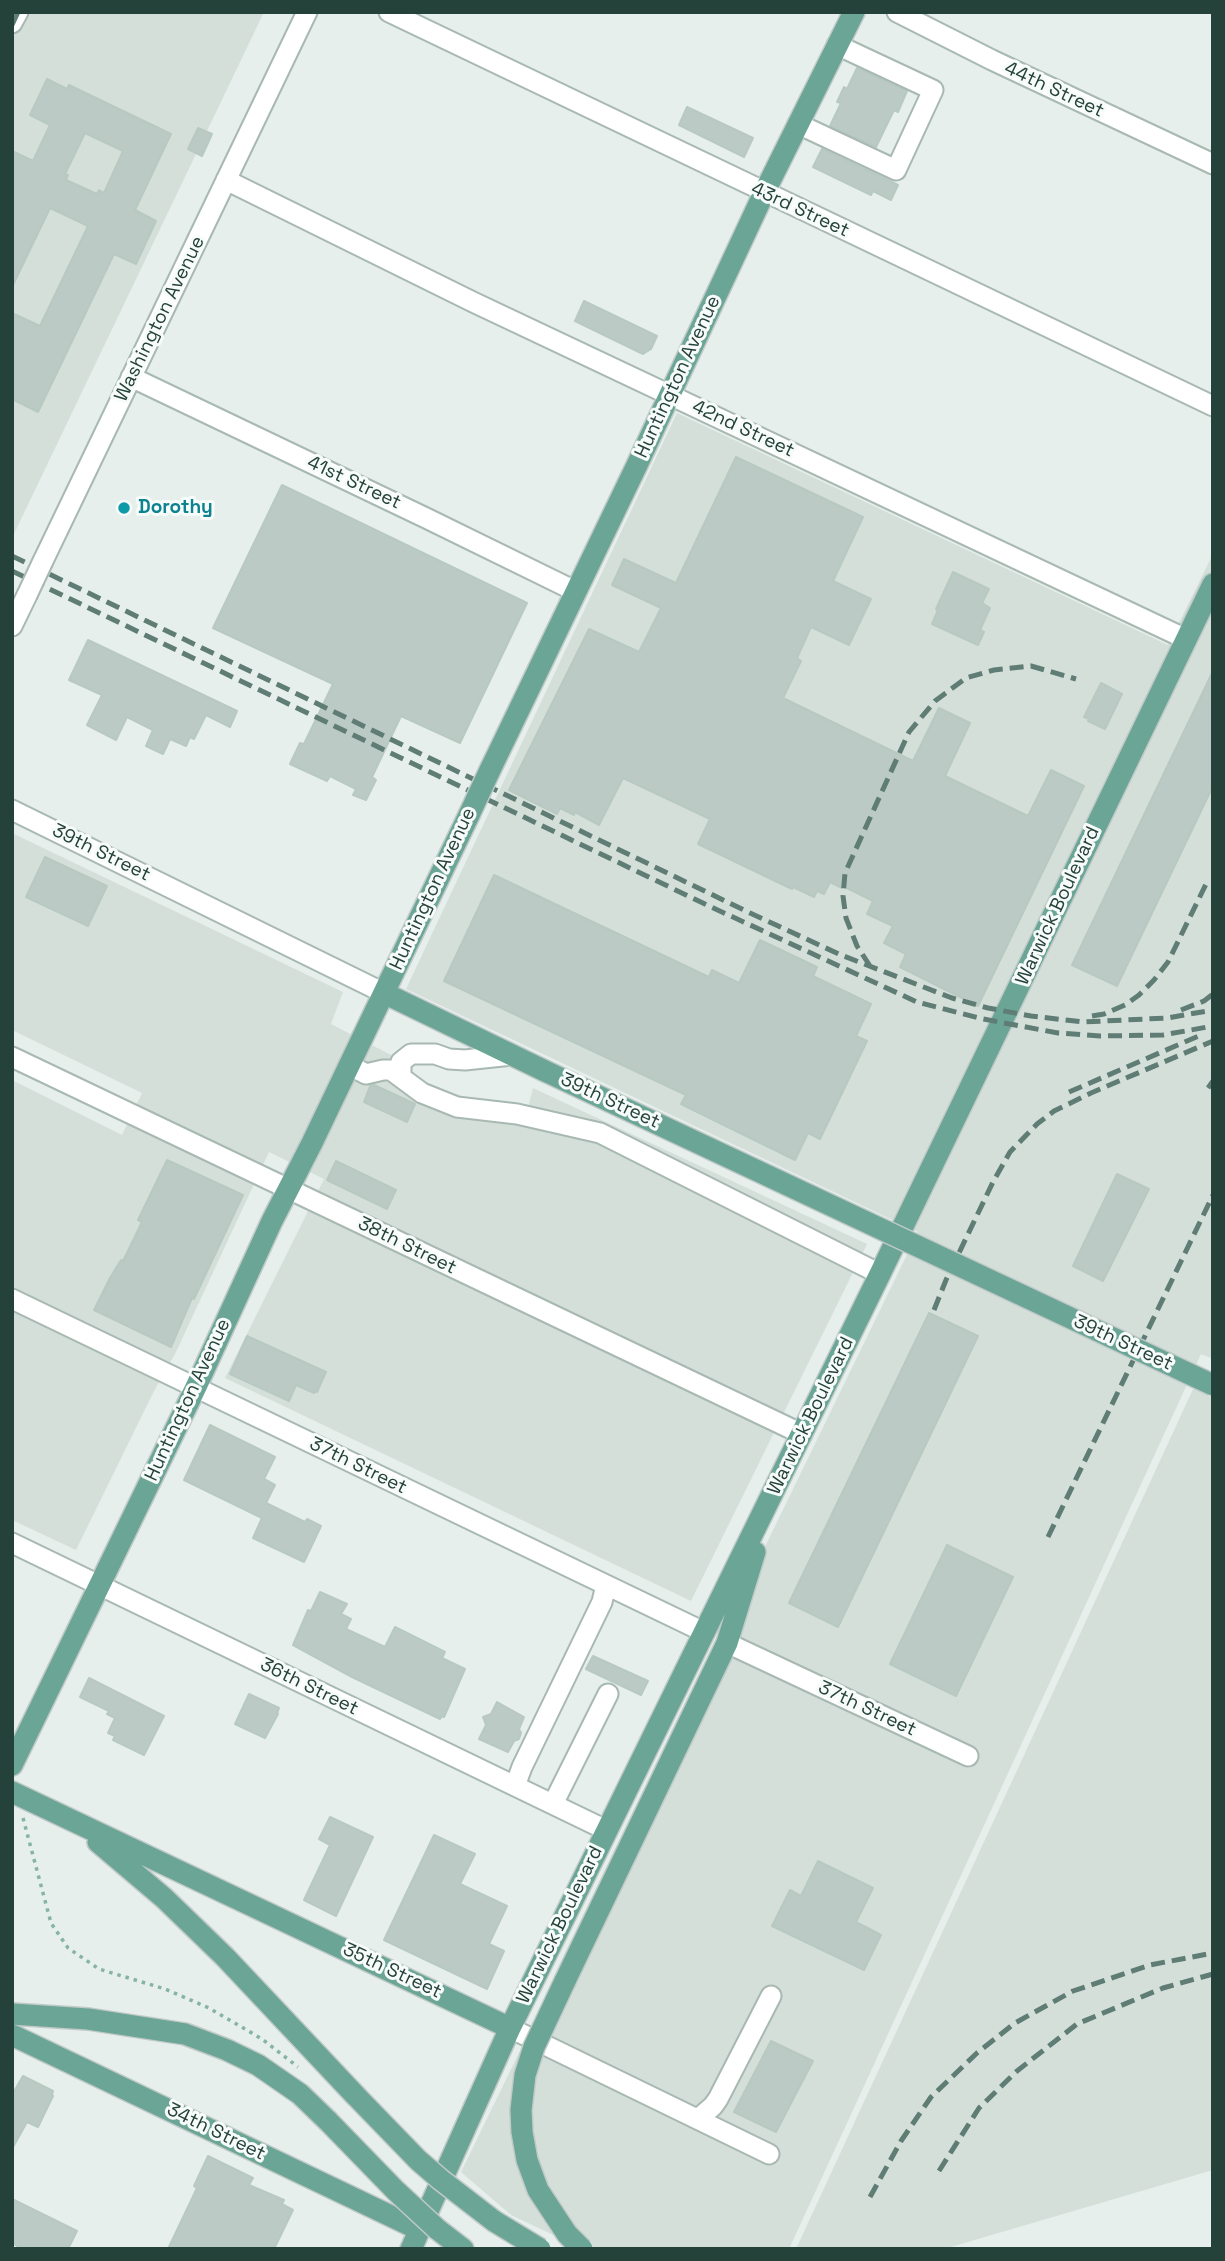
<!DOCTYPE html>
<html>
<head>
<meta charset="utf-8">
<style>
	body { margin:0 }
	#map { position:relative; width:1225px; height:2261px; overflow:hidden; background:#e6efeb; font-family:"Space Grotesk",sans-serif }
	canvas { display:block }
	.frame { position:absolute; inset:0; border:14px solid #24423a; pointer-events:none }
</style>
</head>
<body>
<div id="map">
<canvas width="1225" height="2261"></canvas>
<div class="frame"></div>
</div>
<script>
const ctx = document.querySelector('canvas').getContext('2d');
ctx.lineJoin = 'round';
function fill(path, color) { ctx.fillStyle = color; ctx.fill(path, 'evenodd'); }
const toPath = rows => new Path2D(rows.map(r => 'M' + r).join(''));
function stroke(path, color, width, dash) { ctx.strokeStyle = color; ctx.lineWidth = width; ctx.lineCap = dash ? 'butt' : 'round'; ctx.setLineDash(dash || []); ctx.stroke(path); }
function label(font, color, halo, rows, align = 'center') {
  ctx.font = font + ' "Space Grotesk",sans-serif'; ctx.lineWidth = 6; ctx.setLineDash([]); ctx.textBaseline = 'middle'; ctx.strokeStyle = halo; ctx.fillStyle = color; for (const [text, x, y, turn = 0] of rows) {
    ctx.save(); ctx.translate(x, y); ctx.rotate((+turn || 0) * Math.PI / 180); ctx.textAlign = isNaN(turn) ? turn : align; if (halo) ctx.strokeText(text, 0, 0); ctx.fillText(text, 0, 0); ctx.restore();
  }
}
const built = toPath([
	[12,12,264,12,12,538],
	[677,413,1168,645,1213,554,1213,1359,1201,1354,789,2249,583,2249,511,2215,461,2172,918,1232,406,989],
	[12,833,343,992,331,1024,391,1055,415,1080,440,1096,528,1108,533,1088,867,1244,691,1601,225,1378,324,1179,269,1152,176,1352,153,1393,76,1550,12,1520,12,1080,122,1135,142,1093,12,1030],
	[1194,1387,1213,1396,1213,2170,944,2249,796,2249]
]);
const building = toPath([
	[857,68,907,91,898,112,894,110,876,147,830,126,841,103,837,102,844,87,847,89,857,68],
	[47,79,67,89,69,85,171,134,135,210,156,221,136,264,114,254,38,412,12,399,12,313,40,326,88,226,50,208,12,287,12,151,33,161,50,125,30,115,47,79],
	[85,133,123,151,104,193,99,190,97,194,66,180,68,175,65,174,85,133],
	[687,107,753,138,744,157,679,125,687,107],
	[198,128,212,134,202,156,188,149,198,128],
	[822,149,898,185,891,200,873,191,871,195,813,167,822,149],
	[584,301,657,336,651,349,643,354,575,321,584,301],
	[736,457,863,517,833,581,871,599,849,645,811,627,797,658,801,661,783,698,913,761,939,708,970,723,945,776,1028,816,1051,770,1084,786,978,1006,900,967,906,954,884,943,893,926,867,914,873,901,843,886,842,888,830,882,824,894,817,891,814,897,793,887,792,889,698,844,710,819,623,778,599,825,575,812,574,815,560,808,557,814,509,790,589,629,639,652,661,608,612,585,624,559,676,583,736,457],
	[282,485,527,603,460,743,401,716,372,777,376,780,366,800,353,795,356,789,330,776,327,781,290,764,300,743,304,744,333,684,213,628,282,485],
	[953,572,989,589,982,603,990,608,980,630,984,632,978,645,932,624,938,610,936,609,953,572],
	[88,640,237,711,230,727,206,715,194,739,190,737,186,746,170,739,163,754,146,746,153,730,127,717,116,740,87,725,102,695,69,680,88,640],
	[1213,671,1213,786,1117,986,1072,965,1213,671],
	[1101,683,1122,694,1105,729,1088,721,1089,719,1084,717,1101,683],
	[45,857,107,886,88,926,26,897,45,857],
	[494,875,709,977,712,970,739,983,760,940,817,967,813,976,871,1004,856,1036,867,1041,820,1139,808,1133,795,1160,681,1104,686,1095,444,981,494,875],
	[374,1085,415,1104,407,1122,364,1102,370,1086,374,1085],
	[167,1160,243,1195,194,1299,192,1298,171,1347,94,1310,110,1278,121,1260,123,1261,142,1222,138,1220,167,1160],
	[336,1161,396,1190,387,1209,327,1180,336,1161],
	[1117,1174,1149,1189,1103,1281,1073,1266,1117,1174],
	[929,1313,978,1336,838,1627,789,1603,929,1313],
	[247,1336,326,1372,317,1392,315,1391,314,1393,296,1385,289,1401,230,1374,247,1336],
	[210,1425,275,1457,264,1479,275,1485,266,1503,305,1522,307,1519,321,1526,304,1562,253,1538,262,1518,184,1480,210,1425],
	[947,1545,1013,1577,956,1696,890,1664,947,1545],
	[320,1592,347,1604,341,1614,351,1619,346,1629,385,1647,395,1627,445,1652,442,1658,465,1669,444,1717,442,1716,440,1719,352,1677,293,1645,308,1610,311,1611,320,1592],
	[593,1656,648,1681,641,1695,586,1669,593,1656],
	[89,1678,164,1716,144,1755,113,1740,115,1736,108,1733,115,1718,107,1714,109,1711,80,1697,89,1678],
	[249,1694,279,1708,277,1714,278,1714,265,1738,235,1724,249,1694],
	[497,1702,524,1717,519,1729,521,1733,519,1739,514,1741,508,1752,479,1739,486,1725,483,1717,491,1714,497,1702],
	[330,1817,373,1837,336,1916,304,1900,330,1845,319,1839,330,1817],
	[434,1835,475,1854,460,1884,507,1906,489,1944,504,1951,487,1989,384,1940,434,1835],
	[818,1861,873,1888,856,1922,881,1935,864,1970,772,1926,790,1890,801,1896,818,1861],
	[771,2041,813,2061,776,2132,734,2112,771,2041],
	[23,2076,53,2091,52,2095,53,2096,38,2127,27,2122,12,2149,12,2095,23,2076],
	[208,2156,253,2178,249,2185,284,2200,282,2204,293,2210,274,2249,168,2249,197,2188,194,2186,208,2156],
	[12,2199,77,2231,68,2249,23,2249,12,2243,12,2199]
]);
const path = toPath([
	[23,1818,51,1923,68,1948,99,1969,165,1989,209,2008,262,2039,298,2067]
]);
const minor = toPath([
	[389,12,1213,406],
	[897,12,992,60,1213,164],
	[12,23,18,12],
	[798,124,896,170,933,90,837,45],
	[226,180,473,302,1186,639],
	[131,377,426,518,575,591],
	[43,561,307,12],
	[12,626,27,595],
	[12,810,384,993],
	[12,1057,802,1434],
	[349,1065,366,1074,383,1070,391,1070,422,1093,457,1107,517,1114,600,1133,880,1274],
	[401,1076,401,1062,411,1054,435,1054,449,1059,465,1060,512,1055],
	[12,1299,704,1632],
	[12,1543,606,1830],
	[727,1643,968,1756],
	[515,1786,522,1767,602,1602,606,1585],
	[553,1804,608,1694],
	[510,2028,769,2154],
	[698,2119,713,2106,718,2099,771,1996]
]);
const major = toPath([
	[490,770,637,465,764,193,854,12],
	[384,993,545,1071],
	[12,1765,196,1387,272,1221,312,1143,469,815],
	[12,1792,510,2028],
	[98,1842,164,1898,225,1957,355,2095],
	[565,1981,727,1643,755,1552],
	[12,2014,88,2019,185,2034,227,2050,258,2065,300,2094,328,2121],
	[12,2035,420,2230],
	[437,2229,463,2249],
	[411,2249,510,2028,880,1274,1213,584]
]);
const rail = toPath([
	[12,25,18,12],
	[12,556,750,913,841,955,952,998,988,1008,1031,1016,1083,1022,1167,1018,1213,1010],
	[12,571,709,906,917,1002,983,1019,1058,1033,1100,1036,1163,1035,1213,1026],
	[870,966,857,946,846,918,843,896,845,873,909,732,935,701,966,678,994,670,1031,666,1076,679],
	[1181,1010,1204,1001,1213,994],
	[1092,1016,1104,1014,1125,1005,1139,995,1154,980,1168,962,1208,880],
	[1208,1088,1213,1081],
	[1069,1092,1201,1035],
	[934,1310,946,1280,993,1182,1010,1152,1037,1124,1054,1111,1091,1093,1213,1041],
	[1048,1537,1213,1195],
	[939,2171,979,2108,1017,2071,1077,2024,1163,1988,1213,1974],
	[870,2197,901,2141,931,2097,977,2053,1015,2023,1073,1991,1150,1965,1213,1953]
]);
const minorBridge = toPath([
	[27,595,43,561]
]);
const majorBridge = toPath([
	[469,815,490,770],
	[545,1071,1213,1385],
	[565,1981,534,2047,525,2075,521,2110,522,2132,527,2160,538,2190,567,2234,582,2249],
	[355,2095,418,2160,441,2180,494,2221,540,2249],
	[328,2121,396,2191,437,2229]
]);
const markers = [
	[124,508,7,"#0f9aa8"]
];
const streetNames = [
	["44th Street",1054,90,25],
	["43rd Street",800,210,25],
	["Washington Avenue",160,319,-64],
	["Huntington Avenue",678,377,-65],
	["42nd Street",743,429,25],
	["41st Street",354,483,25],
	["39th Street",101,853,26],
	["Huntington Avenue",433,889,-65],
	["Warwick Boulevard",1058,906,-65],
	["39th Street",610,1101,25],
	["38th Street",407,1246,26],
	["39th Street",1123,1343,25],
	["Huntington Avenue",188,1400,-65],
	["Warwick Boulevard",811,1416,-64],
	["37th Street",358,1466,26],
	["36th Street",309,1687,26],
	["37th Street",867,1709,25],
	["Warwick Boulevard",560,1925,-64],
	["35th Street",392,1971,25],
	["34th Street",216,2132,26]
];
const cultureNames = [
	["Dorothy",138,508]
];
fill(built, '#d4dfda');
fill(building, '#bbcac4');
stroke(building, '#b8c9c2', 2);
stroke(minor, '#a8b8b2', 23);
stroke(major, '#c2cac8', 24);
stroke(path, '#86b3a5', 3.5, [3.5, 5]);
stroke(minor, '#fff', 19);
stroke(major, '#6aa596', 21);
stroke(rail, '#5f7d75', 5, [14, 7]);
stroke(minorBridge, '#a8b8b2', 23, []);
stroke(majorBridge, '#c2cac8', 24, []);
stroke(minorBridge, '#fff', 19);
stroke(majorBridge, '#6aa596', 21);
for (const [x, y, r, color] of markers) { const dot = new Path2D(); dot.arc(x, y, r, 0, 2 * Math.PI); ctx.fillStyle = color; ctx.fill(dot); stroke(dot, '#f7fbf9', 2.5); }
label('19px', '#24423a', '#f7fbf9', streetNames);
label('bold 19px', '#0d838f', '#f7fbf9', cultureNames, 'left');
</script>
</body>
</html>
